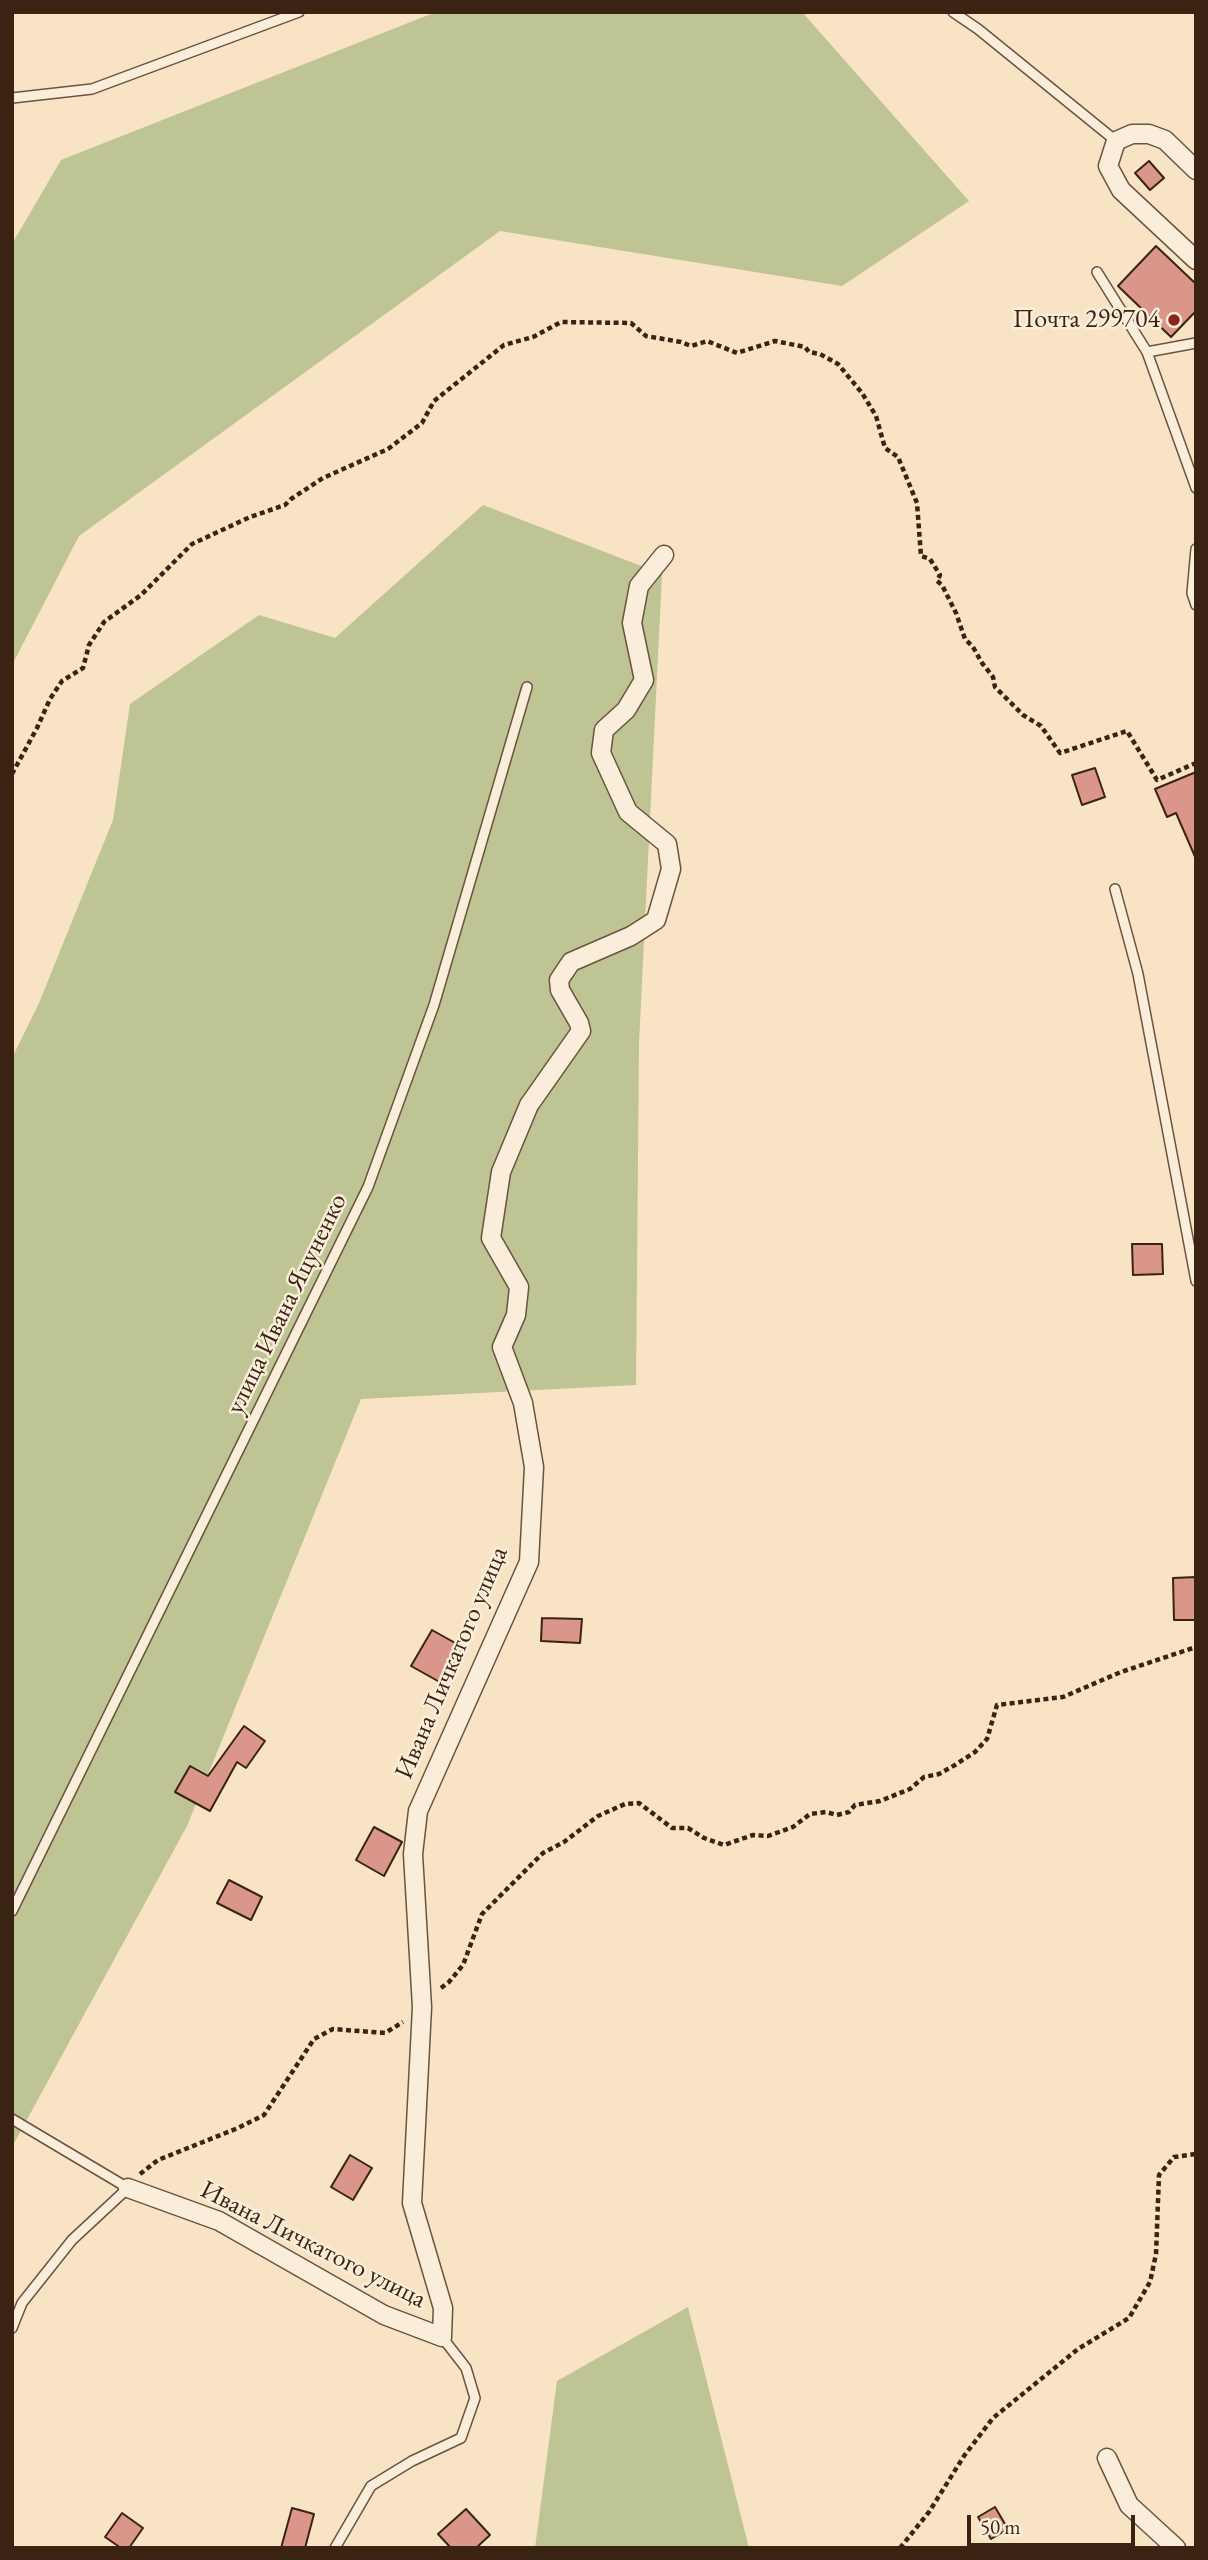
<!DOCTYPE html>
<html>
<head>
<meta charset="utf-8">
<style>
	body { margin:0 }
	#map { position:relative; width:1208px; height:2560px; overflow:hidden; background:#f8e4c5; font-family:"EB Garamond",serif }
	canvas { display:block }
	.frame { position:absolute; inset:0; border:14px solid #3a2312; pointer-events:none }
	.scale { position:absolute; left:967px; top:2515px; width:168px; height:32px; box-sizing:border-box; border:4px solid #3a2312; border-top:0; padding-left:9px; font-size:21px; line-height:24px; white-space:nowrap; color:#3a2312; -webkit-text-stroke:5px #faedd9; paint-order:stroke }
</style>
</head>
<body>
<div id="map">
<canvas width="1208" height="2560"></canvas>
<div class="frame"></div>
<div class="scale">50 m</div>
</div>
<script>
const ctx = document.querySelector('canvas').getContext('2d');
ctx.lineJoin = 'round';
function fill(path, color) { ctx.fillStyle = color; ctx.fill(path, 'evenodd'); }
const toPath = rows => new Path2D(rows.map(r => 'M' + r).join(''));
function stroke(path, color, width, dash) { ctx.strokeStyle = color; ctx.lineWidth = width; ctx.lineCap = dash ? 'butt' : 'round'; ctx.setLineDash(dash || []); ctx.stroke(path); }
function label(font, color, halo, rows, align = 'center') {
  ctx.font = font + ' "EB Garamond",serif'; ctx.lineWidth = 5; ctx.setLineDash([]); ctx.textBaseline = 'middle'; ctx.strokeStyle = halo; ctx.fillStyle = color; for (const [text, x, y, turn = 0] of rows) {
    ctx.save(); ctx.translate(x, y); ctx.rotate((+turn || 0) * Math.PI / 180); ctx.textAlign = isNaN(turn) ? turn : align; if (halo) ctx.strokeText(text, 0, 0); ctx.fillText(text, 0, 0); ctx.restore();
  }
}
const green = toPath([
	[436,12,802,12,969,201,842,286,500,231,79,536,12,665,12,244,61,160],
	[483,505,662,574,639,1043,636,1385,361,1399,187,1826,12,2147,12,1058,39,1003,113,820,130,704,259,615,335,638],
	[688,2307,749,2548,535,2548,557,2381]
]);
const building = toPath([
	[1149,161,1164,178,1150,190,1135,173,1149,161],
	[1156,246,1196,284,1196,311,1171,337,1118,286,1156,246],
	[1095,768,1105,797,1082,805,1072,775,1095,768],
	[1196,772,1196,859,1176,813,1167,817,1155,789,1196,772],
	[1132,1244,1162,1244,1163,1274,1133,1275,1132,1244],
	[1196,1577,1196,1620,1174,1620,1173,1578,1196,1577],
	[542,1618,582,1619,580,1643,541,1641,542,1618],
	[432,1630,466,1649,445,1685,411,1666,432,1630],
	[244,1726,265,1741,246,1768,237,1762,210,1811,175,1792,190,1766,208,1776,244,1726],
	[374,1827,402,1842,384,1876,356,1860,374,1827],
	[229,1880,262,1897,251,1920,217,1903,229,1880],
	[350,2155,372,2168,353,2200,331,2187,350,2155],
	[995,2507,1008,2529,991,2539,978,2517,995,2507],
	[292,2508,314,2514,305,2548,281,2548,292,2508],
	[466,2509,490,2535,476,2548,451,2548,438,2534,466,2509],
	[122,2513,143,2528,129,2548,121,2548,105,2537,122,2513]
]);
const path = toPath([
	[12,774,37,728,50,699,62,681,83,668,89,645,104,622,141,595,192,544,250,517,285,505,291,499,323,478,388,449,422,423,434,401,504,345,533,337,561,322,631,323,646,336,681,342,691,346,707,341,737,353,775,341,805,347,809,352,820,354,838,364,862,393,876,416,885,448,898,457,917,503,921,556,930,559,940,575,937,581,942,585,956,613,965,639,973,647,982,663,993,677,995,687,1023,715,1041,726,1060,753,1127,731,1157,780,1196,763],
	[441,1988,449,1982,463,1965,482,1914,543,1853,564,1842,598,1816,625,1804,639,1803,672,1828,688,1828,704,1838,724,1845,753,1835,768,1836,793,1827,810,1814,826,1812,837,1815,849,1812,855,1805,880,1801,910,1789,924,1777,939,1774,955,1765,975,1752,987,1739,997,1705,1063,1697,1121,1672,1196,1647],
	[140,2174,158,2160,238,2128,264,2115,314,2039,333,2029,385,2033,403,2022],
	[900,2548,929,2512,964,2456,993,2418,1078,2349,1129,2318,1150,2282,1156,2254,1159,2175,1174,2157,1196,2154]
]);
const service = toPath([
	[953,12,978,29,1116,141],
	[12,98,92,89,299,12],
	[1097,272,1147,352,1196,343],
	[1147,352,1196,488],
	[1196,549,1192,593,1196,605],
	[1115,889,1138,974,1196,1281],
	[12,1911,368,1187,434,1005,527,687],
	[12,2119,128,2188,72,2240,22,2303,12,2328],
	[335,2548,371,2486,412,2461,461,2438,475,2398,466,2368,442,2337]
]);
const minor = toPath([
	[1196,170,1165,140,1149,134,1132,134,1116,141,1108,166,1121,190,1196,260],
	[128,2188,219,2221,384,2315,442,2337,443,2308,412,2203,422,2007,413,1854,418,1811,529,1562,534,1467,523,1403,502,1347,516,1315,519,1287,491,1238,501,1172,529,1105,581,1031,579,1023,560,990,559,980,571,962,631,936,656,920,671,869,667,844,628,812,601,753,604,730,626,710,644,680,632,623,639,586,664,555],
	[1107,2458,1129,2505,1176,2548]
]);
const markers = [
	[1174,320,7,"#8f2418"]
];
const poiNames = [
	["Почта 299704",1160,320]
];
const streetNames = [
	["улица Ивана Яцуненко",287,1304,-64],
	["Ивана Личкатого улица",452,1663,-67],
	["Ивана Личкатого улица",313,2245,27]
];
fill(green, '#bec494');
fill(building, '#da968a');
stroke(building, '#3a2312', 2);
stroke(service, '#6a533f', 12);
stroke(minor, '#6a533f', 21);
stroke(path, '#3a2312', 4.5, [5, 3.5]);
stroke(service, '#faedd9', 9);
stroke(minor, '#faedd9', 18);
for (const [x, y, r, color] of markers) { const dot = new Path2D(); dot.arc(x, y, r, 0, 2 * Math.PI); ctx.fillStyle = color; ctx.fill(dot); stroke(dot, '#faedd9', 2.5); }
label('26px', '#3a2312', '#faedd9', poiNames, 'right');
label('26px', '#3a2312', '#faedd9', streetNames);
</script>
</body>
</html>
